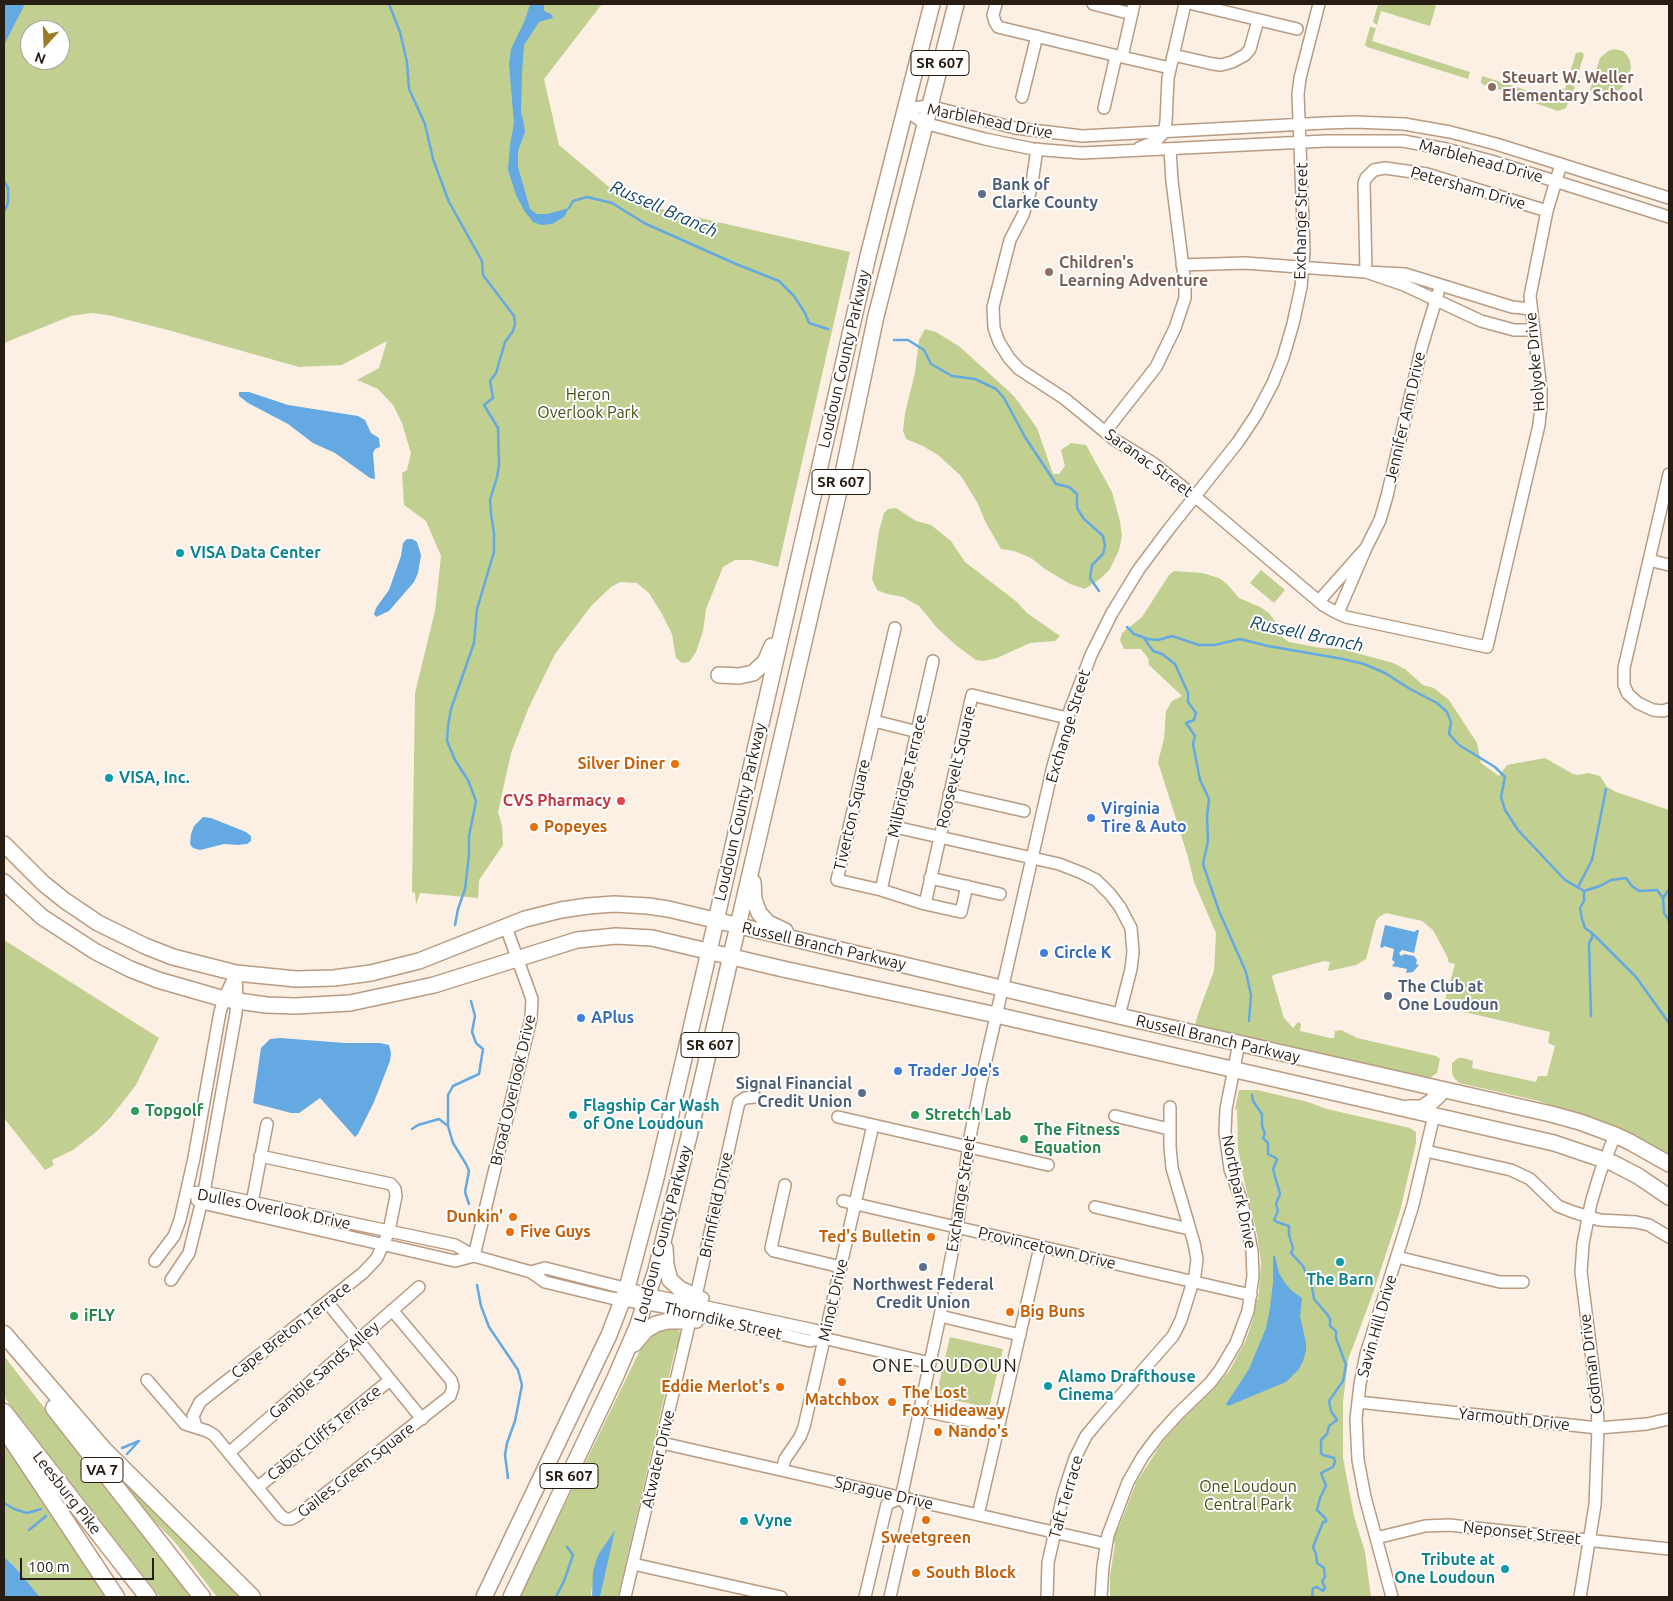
<!DOCTYPE html>
<html>
<head>
<meta charset="utf-8">
<style>
	body { margin:0 }
	#map { position:relative; width:1673px; height:1601px; overflow:hidden; background:#fcefe4; font-family:Ubuntu,sans-serif }
	canvas { display:block }
	.frame { position:absolute; inset:0; border:5px solid #281d13; pointer-events:none }
	.north { position:absolute; left:20px; top:20px; width:50px; height:50px; box-sizing:border-box; background:#fff; border:1px solid #a9a5a1; border-radius:50%; rotate:200deg; font-size:14px; font-weight:700; line-height:20px; text-align:center; color:#281d13 }
	.north::after { content:''; display:block; margin:auto; width:18px; height:22px; background:#9b7c25; clip-path:polygon(50% 0,100% 100%,50% 72%,0 100%) }
	.scale { position:absolute; left:20px; top:1558px; width:134px; height:22px; box-sizing:border-box; border:2px solid #281d13; border-top:0; padding-left:6px; font-size:15px; line-height:18px; white-space:nowrap; color:#281d13; -webkit-text-stroke:4px #fff; paint-order:stroke }
</style>
</head>
<body>
<div id="map">
<canvas width="1673" height="1601"></canvas>
<div class="frame"></div>
<div class="north">N</div>
<div class="scale">100 m</div>
</div>
<script>
const ctx = document.querySelector('canvas').getContext('2d');
ctx.lineJoin = 'round';
function fill(path, color) { ctx.fillStyle = color; ctx.fill(path, 'evenodd'); }
const toPath = rows => new Path2D(rows.map(r => 'M' + r).join(''));
function stroke(path, color, width, dash) { ctx.strokeStyle = color; ctx.lineWidth = width; ctx.lineCap = dash ? 'butt' : 'round'; ctx.setLineDash(dash || []); ctx.stroke(path); }
function label(font, color, halo, rows, align = 'center') {
  ctx.font = font + ' Ubuntu,sans-serif'; ctx.lineWidth = 4; ctx.setLineDash([]); ctx.textBaseline = 'middle'; ctx.strokeStyle = halo; ctx.fillStyle = color; for (const [text, x, y, turn = 0] of rows) {
    ctx.save(); ctx.translate(x, y); ctx.rotate((+turn || 0) * Math.PI / 180); ctx.textAlign = isNaN(turn) ? turn : align; if (halo) ctx.strokeText(text, 0, 0); ctx.fillText(text, 0, 0); ctx.restore();
  }
}
const green = toPath([
	[4,4,602,4,544,79,559,145,609,187,676,215,682,214,850,252,778,567,751,560,735,560,723,567,706,609,703,631,696,652,689,662,682,663,676,658,672,634,662,614,649,593,637,583,620,582,611,587,591,606,555,654,529,707,511,753,498,812,502,826,503,845,479,880,478,898,420,893,416,905,415,893,412,892,415,693,435,611,441,556,426,521,404,505,402,473,407,470,411,453,402,423,393,405,378,389,357,380,379,368,387,341,342,365,299,367,168,330,108,315,91,313,71,316,4,343],
	[30,30,60,30,60,60,30,60],
	[1378,4,1428,4,1436,6,1430,26,1381,11,1377,25,1373,22],
	[1370,27,1376,28,1372,41,1470,72,1468,79,1367,47,1365,45],
	[1614,49,1623,51,1627,55,1630,61,1631,68,1627,78,1622,88,1604,101,1594,99,1590,90,1600,58,1608,51],
	[1582,52,1584,55,1576,80,1575,82,1568,79,1576,53],
	[1482,76,1529,91,1527,98,1494,88,1492,83,1488,86,1482,84,1481,82],
	[1567,83,1575,87,1566,108,1558,111,1535,103,1539,93,1559,99,1562,88,1565,89],
	[925,329,936,332,960,347,1014,396,1037,428,1053,474,1059,474,1065,466,1061,450,1071,443,1086,445,1112,492,1120,521,1122,536,1119,550,1110,569,1100,579,1085,589,1070,584,1045,569,1031,558,1014,551,1001,549,986,523,977,502,961,476,938,455,923,446,906,439,903,431,905,413,915,373,919,340],
	[896,508,916,521,931,525,951,541,965,562,1017,602,1027,613,1060,636,1055,641,1030,643,997,658,984,661,976,660,957,646,937,628,919,606,903,597,887,594,877,590,872,579,879,531,884,513,888,509],
	[1261,570,1285,590,1274,603,1250,583],
	[1174,571,1202,573,1219,578,1227,584,1239,598,1260,607,1269,613,1279,627,1282,637,1289,642,1321,648,1342,649,1393,663,1405,669,1423,685,1434,688,1449,700,1477,743,1481,763,1499,776,1507,765,1545,758,1573,774,1578,775,1589,773,1600,776,1607,787,1616,792,1669,810,1669,1157,1576,1115,1539,1101,1459,1083,1455,1079,1452,1074,1452,1063,1458,1058,1463,1058,1473,1061,1472,1068,1536,1082,1538,1076,1547,1076,1555,1046,1548,1043,1550,1032,1443,1007,1455,964,1448,962,1448,958,1433,930,1422,921,1386,913,1379,917,1376,921,1366,959,1356,965,1329,971,1328,970,1330,962,1324,961,1273,975,1272,977,1284,1018,1293,1028,1298,1022,1301,1024,1300,1031,1330,1038,1334,1038,1335,1031,1341,1030,1357,1038,1436,1056,1440,1059,1437,1073,1430,1078,1424,1079,1213,1031,1195,1025,1199,1011,1214,971,1216,933,1194,882,1188,857,1158,762,1164,739,1166,711,1172,701,1182,696,1149,665,1148,658,1141,649,1124,649,1120,640,1122,633,1142,617,1169,575],
	[4,940,159,1038,136,1085,111,1117,96,1132,73,1150,52,1160,54,1165,45,1170,4,1118],
	[1239,1090,1257,1090,1308,1102,1327,1109,1410,1128,1416,1132,1416,1143,1400,1211,1373,1293,1348,1360,1343,1402,1343,1458,1354,1516,1365,1552,1371,1597,1110,1597,1110,1576,1115,1544,1113,1541,1116,1529,1119,1527,1136,1483,1163,1441,1184,1418,1214,1389,1230,1370,1246,1340,1254,1316,1252,1313,1255,1300,1258,1299,1259,1291,1261,1262,1257,1234,1244,1180,1238,1149,1237,1110,1235,1109],
	[676,1327,680,1332,678,1349,675,1350,618,1597,600,1597,614,1532,598,1555,591,1593,592,1597,520,1597,645,1340,654,1330],
	[950,1337,1003,1349,989,1408,936,1396],
	[4,1356,191,1597,160,1597,4,1397],
	[4,1435,110,1597,40,1597,14,1566,4,1557],
	[93,1446,243,1597,217,1597,174,1541,150,1517]
]);
const water = toPath([
	[4,4,25,4,4,45],
	[530,4,544,4,544,11,551,14,553,18,539,22,524,45,522,72,521,114,523,119,525,132,518,151,518,167,530,209,537,214,547,214,569,208,564,217,552,224,541,225,533,222,525,212,516,195,508,170,510,145,514,123,509,64,511,49,525,20],
	[239,392,249,392,288,405,358,416,365,420,371,433,379,438,380,447,375,449,373,453,375,479,370,478,335,453,313,443,288,424,248,403,239,396],
	[407,539,412,539,417,542,421,555,418,573,414,582,389,611,376,617,374,614,376,608,389,590,401,556,403,543],
	[203,817,211,818,246,832,251,836,251,841,247,844,238,845,224,844,200,850,193,848,190,844,191,834,194,826],
	[1385,925,1415,932,1416,930,1419,930,1414,953,1402,950,1399,953,1401,956,1404,954,1414,956,1417,960,1416,964,1419,965,1413,972,1406,973,1407,969,1392,966,1395,962,1392,960,1394,949,1384,946,1383,948,1380,947],
	[280,1038,345,1043,380,1043,389,1045,391,1053,390,1061,374,1102,358,1134,355,1137,320,1098,299,1113,291,1113,253,1103,261,1048,270,1039],
	[1273,1256,1275,1256,1279,1273,1285,1283,1291,1290,1302,1298,1300,1316,1306,1343,1306,1351,1303,1361,1299,1369,1286,1382,1228,1406,1226,1404,1249,1369,1266,1328,1270,1308,1273,1283],
	[615,1530,600,1597,592,1597,593,1571,598,1555],
	[4,1557,14,1566,40,1597,4,1597]
]);
const stream = toPath([
	[389,4,400,32,407,62,409,89,425,124,433,159,449,202,482,261,483,275,514,316,515,324,513,331,505,342,496,373,490,381,493,398,484,405,498,428,499,465,497,477,490,500,491,514,494,533,494,552,477,609,474,643,451,709,448,726,447,741,455,760,468,780,476,801,469,836,469,855,465,889,458,909,455,925],
	[4,181,8,188,8,203,4,212],
	[569,208,573,201,587,197,612,203,644,223,736,264,779,281,794,296,805,313,809,323,828,329],
	[894,340,908,340,924,350,931,364,952,376,975,379,996,389,1004,398,1025,437,1056,484,1069,487,1077,494,1077,508,1084,519,1103,536,1105,546,1103,554,1092,565,1090,578,1099,591],
	[1127,627,1134,634,1148,639,1158,640,1172,636,1199,645,1215,645,1240,639,1268,646,1343,659,1364,664,1385,673,1410,689,1437,703,1447,712,1451,722,1449,734,1459,745,1495,767,1505,777,1501,797,1505,810,1518,830,1565,880,1584,891,1600,886,1611,880,1626,878,1632,886,1639,891,1657,890,1663,898,1664,913,1669,921],
	[1144,638,1153,651,1162,654,1175,664,1188,693,1188,702,1196,713,1194,720,1186,723,1195,736,1193,744,1200,780,1209,799,1207,816,1208,841,1203,864,1219,911,1246,972,1251,995,1249,1021],
	[1578,887,1592,860,1606,789],
	[1584,891,1584,901,1580,908,1582,919,1585,928,1592,933,1592,938,1589,943,1591,1016],
	[1663,898,1669,889],
	[1593,934,1636,977,1669,1023],
	[1252,1095,1253,1101,1262,1114,1262,1126,1265,1134,1263,1138,1268,1143,1268,1154,1276,1158,1277,1160,1273,1169,1280,1194,1276,1204,1278,1211,1274,1220,1277,1222,1289,1226,1289,1235,1293,1248,1291,1253,1303,1266,1312,1287,1314,1299,1327,1314,1330,1319,1330,1326,1336,1331,1336,1338,1346,1365,1343,1381,1329,1401,1331,1411,1337,1420,1329,1426,1327,1434,1321,1440,1321,1453,1323,1455,1334,1458,1335,1462,1333,1467,1321,1473,1326,1486,1320,1498,1317,1510,1326,1519,1326,1522,1323,1522,1313,1547,1316,1554,1317,1563,1324,1568,1325,1577,1322,1581,1325,1588,1323,1591,1317,1587,1313,1588,1312,1597],
	[412,1129,418,1125,439,1119,448,1126],
	[469,1204,465,1192,469,1171,466,1164,453,1143,448,1126,448,1095,453,1086,479,1074,483,1049,476,1043,472,1032,475,1016,471,1001],
	[477,1285,481,1306,489,1327,518,1370,522,1385,515,1421,507,1443,505,1455,508,1478],
	[122,1448,139,1441],
	[127,1454,138,1442],
	[4,1503,14,1509,27,1513,41,1509],
	[29,1530,46,1516],
	[556,1597,564,1581,573,1555,567,1547]
]);
const minor = toPath([
	[996,4,993,15,995,22,998,27,1122,57],
	[1093,4,1132,14],
	[1134,4,1122,57,1170,68],
	[1193,4,1297,29],
	[1173,55,1213,64,1221,65,1232,62,1245,55,1250,49,1258,20],
	[1022,97,1037,36],
	[1104,108,1116,56],
	[904,109,924,123,985,139,1033,149,1082,153,1326,141,1403,141,1446,149,1491,161,1669,217],
	[904,109,929,106,1015,128,1082,136,1325,123,1355,122,1404,124,1450,132,1496,144,1669,198],
	[1139,148,1156,141,1164,132,1166,122,1168,78,1185,4],
	[1037,149,1031,189,1023,215,1010,240,993,307,994,328,999,342,1009,358,1019,369,1065,399,1115,440,1153,463,1204,504,1323,605,1335,612,1346,617,1487,647,1539,425,1541,405,1541,390,1530,296,1547,211,1561,164],
	[1182,265,1245,263,1366,272,1364,183,1366,178,1374,170,1385,168,1427,174,1547,211],
	[1531,309,1512,307,1405,274,1366,272,1404,285,1481,321,1514,330,1533,330],
	[1105,432,1156,367,1175,328,1185,298,1185,284,1172,181,1170,149],
	[1669,474,1624,668,1624,685,1628,694,1638,703,1653,710,1663,711,1669,709],
	[1366,548,1380,520,1387,496,1422,346,1438,293],
	[1649,560,1669,565],
	[1319,601,1366,548,1338,613],
	[895,628,837,880,881,890,925,904,961,912,967,886],
	[874,721,918,732],
	[949,794,1024,811],
	[895,827,1059,864,1082,873,1096,880,1110,894,1120,907,1131,928,1133,952,1131,969,1119,1016],
	[930,878,1000,894],
	[881,890,933,661],
	[925,904,972,695,1067,718],
	[1115,1116,1169,1129],
	[838,1117,1048,1165],
	[1426,1151,1511,1170,1530,1179,1558,1206,1573,1212,1600,1220,1636,1222,1649,1225,1669,1237],
	[785,1185,771,1248,774,1251,841,1267],
	[186,1193,204,1192,455,1245,474,1256,531,1272,545,1282,611,1298,659,1306,810,1341,823,1338,930,1363],
	[197,1200,202,1203,455,1261,474,1256],
	[843,1201,1251,1295],
	[1095,1207,1189,1229],
	[251,1208,267,1124],
	[474,1256,531,1018,532,999,506,927],
	[1397,1257,1500,1282,1523,1282],
	[155,1261,174,1236,180,1220,194,1158,220,1012,224,999,235,975],
	[531,1272,545,1268,660,1297,814,1330,818,1331,823,1338],
	[171,1280,189,1253,204,1192,236,1013,237,1001,236,973],
	[703,1298,696,1296,739,1102,745,1098,755,1097],
	[327,1302,422,1419],
	[940,1316,1020,1335],
	[147,1380,185,1424,207,1431,214,1435,281,1516,286,1519,291,1519,298,1515,450,1396,453,1387,451,1380,392,1310],
	[1358,1402,1598,1428,1647,1424,1669,1419],
	[920,1410,999,1427],
	[196,1427,193,1416,200,1402,363,1273,377,1258,389,1231,396,1196,395,1189,391,1184,260,1156],
	[662,1443,1106,1544],
	[230,1452,419,1287],
	[782,1470,785,1459,800,1437,804,1427,873,1125],
	[258,1487,390,1380],
	[978,1515,1040,1247],
	[1376,1538,1425,1526,1449,1525,1669,1549],
	[633,1564,781,1597],
	[625,1597,690,1321,697,1322],
	[865,1597,887,1504,901,1498,903,1489,940,1316,957,1227,970,1137,981,1082,1053,766,1067,718,1091,655,1112,613,1139,569,1169,529,1238,442,1256,415,1273,383,1283,358,1293,324,1301,287,1304,250,1298,94,1300,78,1319,4],
	[890,1597,910,1509,901,1498],
	[1047,1597,1048,1563,1063,1495,1075,1458,1086,1436,1100,1419,1173,1336,1181,1320,1195,1275,1197,1259,1194,1243,1172,1168,1170,1147,1170,1107],
	[1101,1597,1103,1566,1108,1535,1128,1482,1143,1456,1158,1436,1178,1414,1210,1383,1220,1370,1236,1343,1248,1311,1253,1276,1252,1251,1242,1202,1230,1169,1225,1132,1226,1109,1239,1043],
	[1392,1597,1365,1497,1358,1460,1356,1419,1360,1384,1366,1354,1413,1205,1434,1115],
	[1580,1597,1595,1505,1598,1428,1597,1400,1581,1272,1583,1244,1591,1203,1600,1173,1615,1135]
]);
const major = toPath([
	[719,675,739,676,753,673,765,662,772,646],
	[4,844,43,883,64,900,98,923,145,946,173,957,236,973,296,979,334,978,371,973,419,961,525,919,561,910,588,906,614,904,648,906,668,909,1119,1016,1551,1114,1580,1122,1615,1135,1630,1142,1669,1164],
	[4,882,42,917,96,952,130,969,158,980,224,999,266,1005,295,1006,350,1003,434,985,577,940,616,936,652,938,783,969,996,1015,1554,1143,1613,1163,1638,1176,1669,1197],
	[753,882,754,899,759,913,768,923,785,931],
	[1409,1108,1422,1108,1431,1102,1439,1095,1441,1089],
	[665,1248,666,1265,670,1280,680,1289,696,1296],
	[634,1344,646,1330,656,1324,668,1321,690,1321],
	[484,1597,609,1335,627,1288,656,1178,704,973,868,256,932,4],
	[511,1597,615,1378,637,1327,656,1270,690,1132,774,771,842,478,876,316,956,4]
]);
const highway = toPath([
	[4,1334,104,1450,252,1597],
	[54,1408,202,1597],
	[4,1412,148,1597],
	[6,1431,116,1597]
]);
const markers = [
	[1492,87,5,"#8d6e63"],
	[982,194,5,"#5c6f8a"],
	[1049,272,5,"#8d6e63"],
	[180,553,5,"#0f9aa8"],
	[675,764,5,"#e8710a"],
	[109,778,5,"#0f9aa8"],
	[621,801,5,"#e0444e"],
	[1091,818,5,"#3f7fe0"],
	[534,827,5,"#e8710a"],
	[1044,953,5,"#3f7fe0"],
	[1388,996,5,"#5c6f8a"],
	[581,1018,5,"#3f7fe0"],
	[898,1071,5,"#3f7fe0"],
	[862,1093,5,"#5c6f8a"],
	[135,1111,5,"#2e9e5b"],
	[573,1115,5,"#0f9aa8"],
	[915,1115,5,"#2e9e5b"],
	[1024,1139,5,"#2e9e5b"],
	[513,1217,5,"#e8710a"],
	[510,1232,5,"#e8710a"],
	[931,1237,5,"#e8710a"],
	[1340,1262,5,"#0f9aa8"],
	[923,1267,5,"#5c6f8a"],
	[1010,1312,5,"#e8710a"],
	[74,1316,5,"#2e9e5b"],
	[842,1382,5,"#e8710a"],
	[1048,1386,5,"#0f9aa8"],
	[780,1387,5,"#e8710a"],
	[892,1402,5,"#e8710a"],
	[938,1432,5,"#e8710a"],
	[926,1520,5,"#e8710a"],
	[744,1521,5,"#0f9aa8"],
	[1505,1569,5,"#0f9aa8"],
	[916,1573,5,"#e8710a"]
];
const shields = [
	[940,63,58],
	[841,482,58],
	[710,1045,58],
	[102,1470,42],
	[569,1476,58]
];
const shieldNames = [
	["SR 607",940,63],
	["SR 607",841,482],
	["SR 607",710,1045],
	["VA 7",102,1470],
	["SR 607",569,1476]
];
const educationNames = [
	["Steuart W. Weller",1502,78],
	["Elementary School",1502,96],
	["Children's",1059,263],
	["Learning Adventure",1059,281]
];
const streetNames = [
	["Marblehead Drive",990,121,11],
	["Marblehead Drive",1481,161,15],
	["Petersham Drive",1468,188,16],
	["Exchange Street",1301,221,-89],
	["Loudoun County Parkway",844,359,-77],
	["Holyoke Drive",1535,362,-95],
	["Jennifer Ann Drive",1405,417,-77],
	["Saranac Street",1149,463,36],
	["Exchange Street",1068,726,-73],
	["Roosevelt Square",956,767,-77],
	["Milbridge Terrace",907,776,-77],
	["Loudoun County Parkway",740,812,-77],
	["Tiverton Square",852,815,-77],
	["Russell Branch Parkway",824,946,13],
	["Russell Branch Parkway",1218,1039,13],
	["Broad Overlook Drive",513,1090,-77],
	["Northpark Drive",1239,1192,78],
	["Exchange Street",961,1194,-81],
	["Brimfield Drive",716,1205,-78],
	["Dulles Overlook Drive",274,1209,11],
	["Loudoun County Parkway",663,1234,-75],
	["Provincetown Drive",1047,1248,13],
	["Minot Drive",833,1300,-77],
	["Thorndike Street",723,1321,13],
	["Savin Hill Drive",1377,1326,-74],
	["Cape Breton Terrace",291,1330,-38],
	["Codman Drive",1591,1364,-97],
	["Gamble Sands Alley",324,1370,-41],
	["Yarmouth Drive",1514,1419,6],
	["Cabot Cliffs Terrace",324,1433,-39],
	["Atwater Drive",658,1459,-77],
	["Gailes Green Square",356,1470,-38],
	["Leesburg Pike",67,1493,52],
	["Sprague Drive",884,1493,13],
	["Taft Terrace",1066,1497,-74],
	["Neponset Street",1522,1533,6]
];
const serviceNames = [
	["Bank of",992,185],
	["Clarke County",992,203],
	["The Club at",1398,987],
	["One Loudoun",1398,1005],
	["Signal Financial",852,1084,"right"],
	["Credit Union",852,1102,"right"],
	["Northwest Federal",923,1285,"center"],
	["Credit Union",923,1303,"center"]
];
const parkNames = [
	["Heron",588,395],
	["Overlook Park",588,413],
	["One Loudoun",1248,1487],
	["Central Park",1248,1505]
];
const cultureNames = [
	["VISA Data Center",190,553],
	["VISA, Inc.",119,778],
	["Flagship Car Wash",583,1106],
	["of One Loudoun",583,1124],
	["The Barn",1340,1280,"center"],
	["Alamo Drafthouse",1058,1377],
	["Cinema",1058,1395],
	["Vyne",754,1521],
	["Tribute at",1495,1560,"right"],
	["One Loudoun",1495,1578,"right"]
];
const foodNames = [
	["Silver Diner",665,764,"right"],
	["Popeyes",544,827],
	["Dunkin'",503,1217,"right"],
	["Five Guys",520,1232],
	["Ted's Bulletin",921,1237,"right"],
	["Big Buns",1020,1312],
	["Eddie Merlot's",770,1387,"right"],
	["The Lost",902,1393],
	["Fox Hideaway",902,1411],
	["Matchbox",842,1400,"center"],
	["Nando's",948,1432],
	["Sweetgreen",926,1538,"center"],
	["South Block",926,1573]
];
const healthNames = [
	["CVS Pharmacy",611,801]
];
const shopNames = [
	["Virginia",1101,809],
	["Tire & Auto",1101,827],
	["Circle K",1054,953],
	["APlus",591,1018],
	["Trader Joe's",908,1071]
];
const leisureNames = [
	["Topgolf",145,1111],
	["Stretch Lab",925,1115],
	["The Fitness",1034,1130],
	["Equation",1034,1148],
	["iFLY",84,1316]
];
const waterNames = [
	["Russell Branch",664,209,24],
	["Russell Branch",1307,634,12]
];
const quarterNames = [
	["ONE LOUDOUN",945,1366]
];
fill(green, '#c1cf91');
fill(water, '#64a9e1');
stroke(stream, '#64a9e1', 2.5);
stroke(minor, '#b99b82', 14);
stroke(major, '#b99b82', 18);
stroke(highway, '#b99b82', 19);
stroke(minor, '#fff', 11);
stroke(major, '#fff', 15);
stroke(highway, '#fff', 16);
for (const [x, y, r, color] of markers) { const dot = new Path2D(); dot.arc(x, y, r, 0, 2 * Math.PI); ctx.fillStyle = color; ctx.fill(dot); stroke(dot, '#fff', 2); }
for (const [x, y, w] of shields) { const box = new Path2D(); box.roundRect(x - w / 2, y - 12.5, w, 25, 4); ctx.fillStyle = '#fff'; ctx.fill(box); stroke(box, '#281d13', 1); }
label('bold 15px', '#281d13', null, shieldNames);
label('bold 16px', '#785e54', '#fff', educationNames, 'left');
label('16px', '#281d13', '#fff', streetNames);
label('bold 16px', '#4e5e75', '#fff', serviceNames, 'left');
label('16px', '#454f13', '#fff', parkNames);
label('bold 16px', '#0d838f', '#fff', cultureNames, 'left');
label('bold 16px', '#c56008', '#fff', foodNames, 'left');
label('bold 16px', '#be3a42', '#fff', healthNames, 'right');
label('bold 16px', '#366cbe', '#fff', shopNames, 'left');
label('bold 16px', '#27864d', '#fff', leisureNames, 'left');
label('italic 18px', '#12466b', '#fff', waterNames);
ctx.letterSpacing = '1px';
label('19px', '#281d13', '#fff', quarterNames);
ctx.letterSpacing = '0px';
</script>
</body>
</html>
